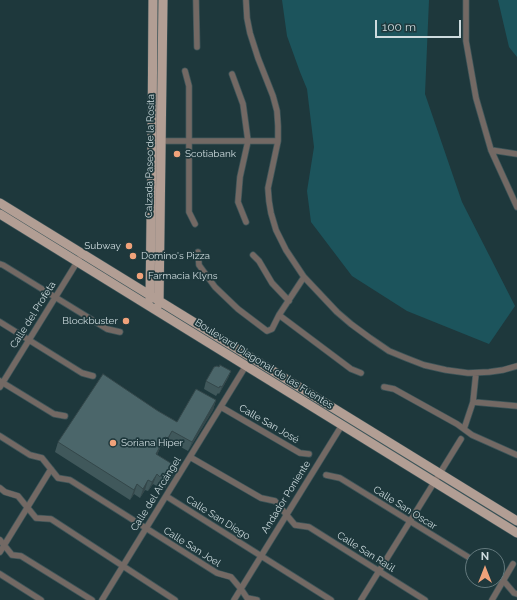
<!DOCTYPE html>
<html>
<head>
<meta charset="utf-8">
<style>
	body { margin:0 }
	#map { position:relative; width:517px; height:600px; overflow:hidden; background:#1e383c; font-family:Raleway,sans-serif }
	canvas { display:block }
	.north { position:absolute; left:465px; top:548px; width:40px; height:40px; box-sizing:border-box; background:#1e383c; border:1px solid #64797d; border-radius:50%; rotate:0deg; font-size:11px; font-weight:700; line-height:16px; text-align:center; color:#cddbde }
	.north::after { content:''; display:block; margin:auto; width:14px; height:18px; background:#f0a27a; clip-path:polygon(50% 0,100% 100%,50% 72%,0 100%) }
	.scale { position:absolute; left:375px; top:20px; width:86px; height:18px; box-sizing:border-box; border:2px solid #cddbde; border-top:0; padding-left:5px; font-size:12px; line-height:14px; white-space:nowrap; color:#cddbde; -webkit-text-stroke:3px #1e383c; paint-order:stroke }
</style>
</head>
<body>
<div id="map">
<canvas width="517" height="600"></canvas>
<div class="north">N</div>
<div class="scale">100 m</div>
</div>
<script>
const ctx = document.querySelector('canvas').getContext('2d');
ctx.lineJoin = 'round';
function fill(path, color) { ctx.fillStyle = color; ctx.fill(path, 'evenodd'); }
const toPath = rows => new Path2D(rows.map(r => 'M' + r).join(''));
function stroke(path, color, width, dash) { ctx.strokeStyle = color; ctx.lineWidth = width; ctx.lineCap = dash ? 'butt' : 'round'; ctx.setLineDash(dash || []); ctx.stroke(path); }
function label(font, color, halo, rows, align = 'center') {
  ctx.font = font + ' Raleway,sans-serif'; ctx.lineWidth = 3.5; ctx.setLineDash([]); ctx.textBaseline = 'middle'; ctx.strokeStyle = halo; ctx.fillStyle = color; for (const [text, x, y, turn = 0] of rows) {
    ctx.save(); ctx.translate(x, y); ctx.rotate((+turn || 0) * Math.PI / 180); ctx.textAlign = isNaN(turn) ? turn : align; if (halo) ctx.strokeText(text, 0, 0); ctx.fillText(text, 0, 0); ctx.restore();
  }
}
const green = toPath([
	[282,0,429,0,425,94,462,202,515,306,489,344,407,311,352,276,311,222,307,191,314,147,307,89,300,72,287,36],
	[498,0,517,0,517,57,509,47]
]);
const street = toPath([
	[196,0,197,47],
	[246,0,247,18,250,33,258,58,273,96,277,111,278,126,278,141,268,188,269,201,271,213,276,230,286,250,304,277,337,312,351,324,370,338,389,351,406,358,424,365,446,370,468,373,489,372,503,370,517,366],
	[466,0,466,41,476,98,491,150,517,207],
	[185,71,189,86,189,212,195,224],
	[232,74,243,104,248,141,240,177,238,202,246,222],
	[160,141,278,141],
	[491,150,517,154],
	[198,252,199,265,215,287,238,309,267,331,272,329,279,315,304,277],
	[253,255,259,261,272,283,289,301],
	[0,264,3,265,107,329,120,332],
	[279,315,351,369,361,373],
	[0,322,82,373,93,376],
	[0,381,54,414,65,416],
	[0,387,79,259],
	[384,387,394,389,457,424,472,435,517,455],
	[473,402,517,406],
	[221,407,300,453,309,454],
	[464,429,473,402,476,373],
	[0,436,30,455,42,458,58,478,70,480,217,573,231,577,241,589,247,598,257,600],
	[190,457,261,498,275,501,295,525,309,527,425,600],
	[326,475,340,478,473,560],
	[0,488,5,492,18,496,36,518,51,519,175,600],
	[166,496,331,600],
	[0,540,12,555,21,556,92,600],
	[0,552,51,469],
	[497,573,514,593,517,594],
	[0,574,41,600],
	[102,600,247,364],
	[234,600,342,425],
	[361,600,440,473,461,439],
	[492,600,513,564]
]);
const primary = toPath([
	[0,203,517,521],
	[0,214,517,533],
	[150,299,152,142,153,0],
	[159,304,163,0]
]);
const wall = toPath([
	[219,367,231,371,228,378,219,394,218,393,216,396,204,389,206,381],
	[216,400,213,410,188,451,168,440,164,448,161,446,157,455,177,467,173,476,165,488,158,484,157,486,153,484,148,491,145,490,140,498,134,494,130,500,55,452,58,442,158,411,177,422]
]);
const shadedWall = toPath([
	[231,371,228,378,219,394,222,387],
	[216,400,213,410,188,451,192,442],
	[172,431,168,440,164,448,168,438],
	[165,437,153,464,156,454],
	[177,467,173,476,165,488,169,479],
	[157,474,153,484,148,491,152,482],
	[148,480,145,490,140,498,143,489],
	[137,484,134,494,130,500,134,490]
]);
const building = toPath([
	[220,365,231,371,222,387,220,386,219,388,206,381,214,367,217,366,219,367,220,365],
	[103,374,158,411,177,422,196,389,216,400,192,442,172,431,168,438,165,437,156,454,177,467,169,479,161,475,160,477,157,474,152,482,148,480,143,489,137,484,134,490,58,442,103,374]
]);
const markers = [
	[177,154,4,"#f0a27a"],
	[129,246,4,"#f0a27a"],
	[133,256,4,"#f0a27a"],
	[140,276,4,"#f0a27a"],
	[126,321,4,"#f0a27a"],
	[113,443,4,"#f0a27a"]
];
const poiNames = [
	["Scotiabank",185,154],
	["Subway",121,246,"right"],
	["Domino's Pizza",141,256],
	["Farmacia Klyns",148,276],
	["Blockbuster",118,321,"right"],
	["Soriana Híper",121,443]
];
const streetNames = [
	["Calzada Paseo de la Rosita",150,156,-89],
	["Calle del Profeta",33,315,-58],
	["Boulevard Diagonal de las Fuentes",264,364,32],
	["Calle San José",269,424,30],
	["Calle del Arcángel",156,494,-58],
	["Andador Poniente",286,497,-58],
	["Calle San Oscar",405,508,32],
	["Calle San Diego",218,518,32],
	["Calle San Joel",192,547,32],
	["Calle San Raúl",366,552,32]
];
fill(green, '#1c545c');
stroke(street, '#3e5559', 7);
stroke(primary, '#3e5559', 10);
stroke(street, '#736964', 5.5);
stroke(primary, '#b29e94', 9);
fill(wall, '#40585b');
fill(shadedWall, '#34474a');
fill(building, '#4b666a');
stroke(building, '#34474a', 1);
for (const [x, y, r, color] of markers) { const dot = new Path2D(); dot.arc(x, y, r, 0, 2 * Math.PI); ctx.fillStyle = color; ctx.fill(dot); stroke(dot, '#1e383c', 1.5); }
label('10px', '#cddbde', '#1e383c', poiNames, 'left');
label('10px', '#cddbde', '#1e383c', streetNames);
</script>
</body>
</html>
